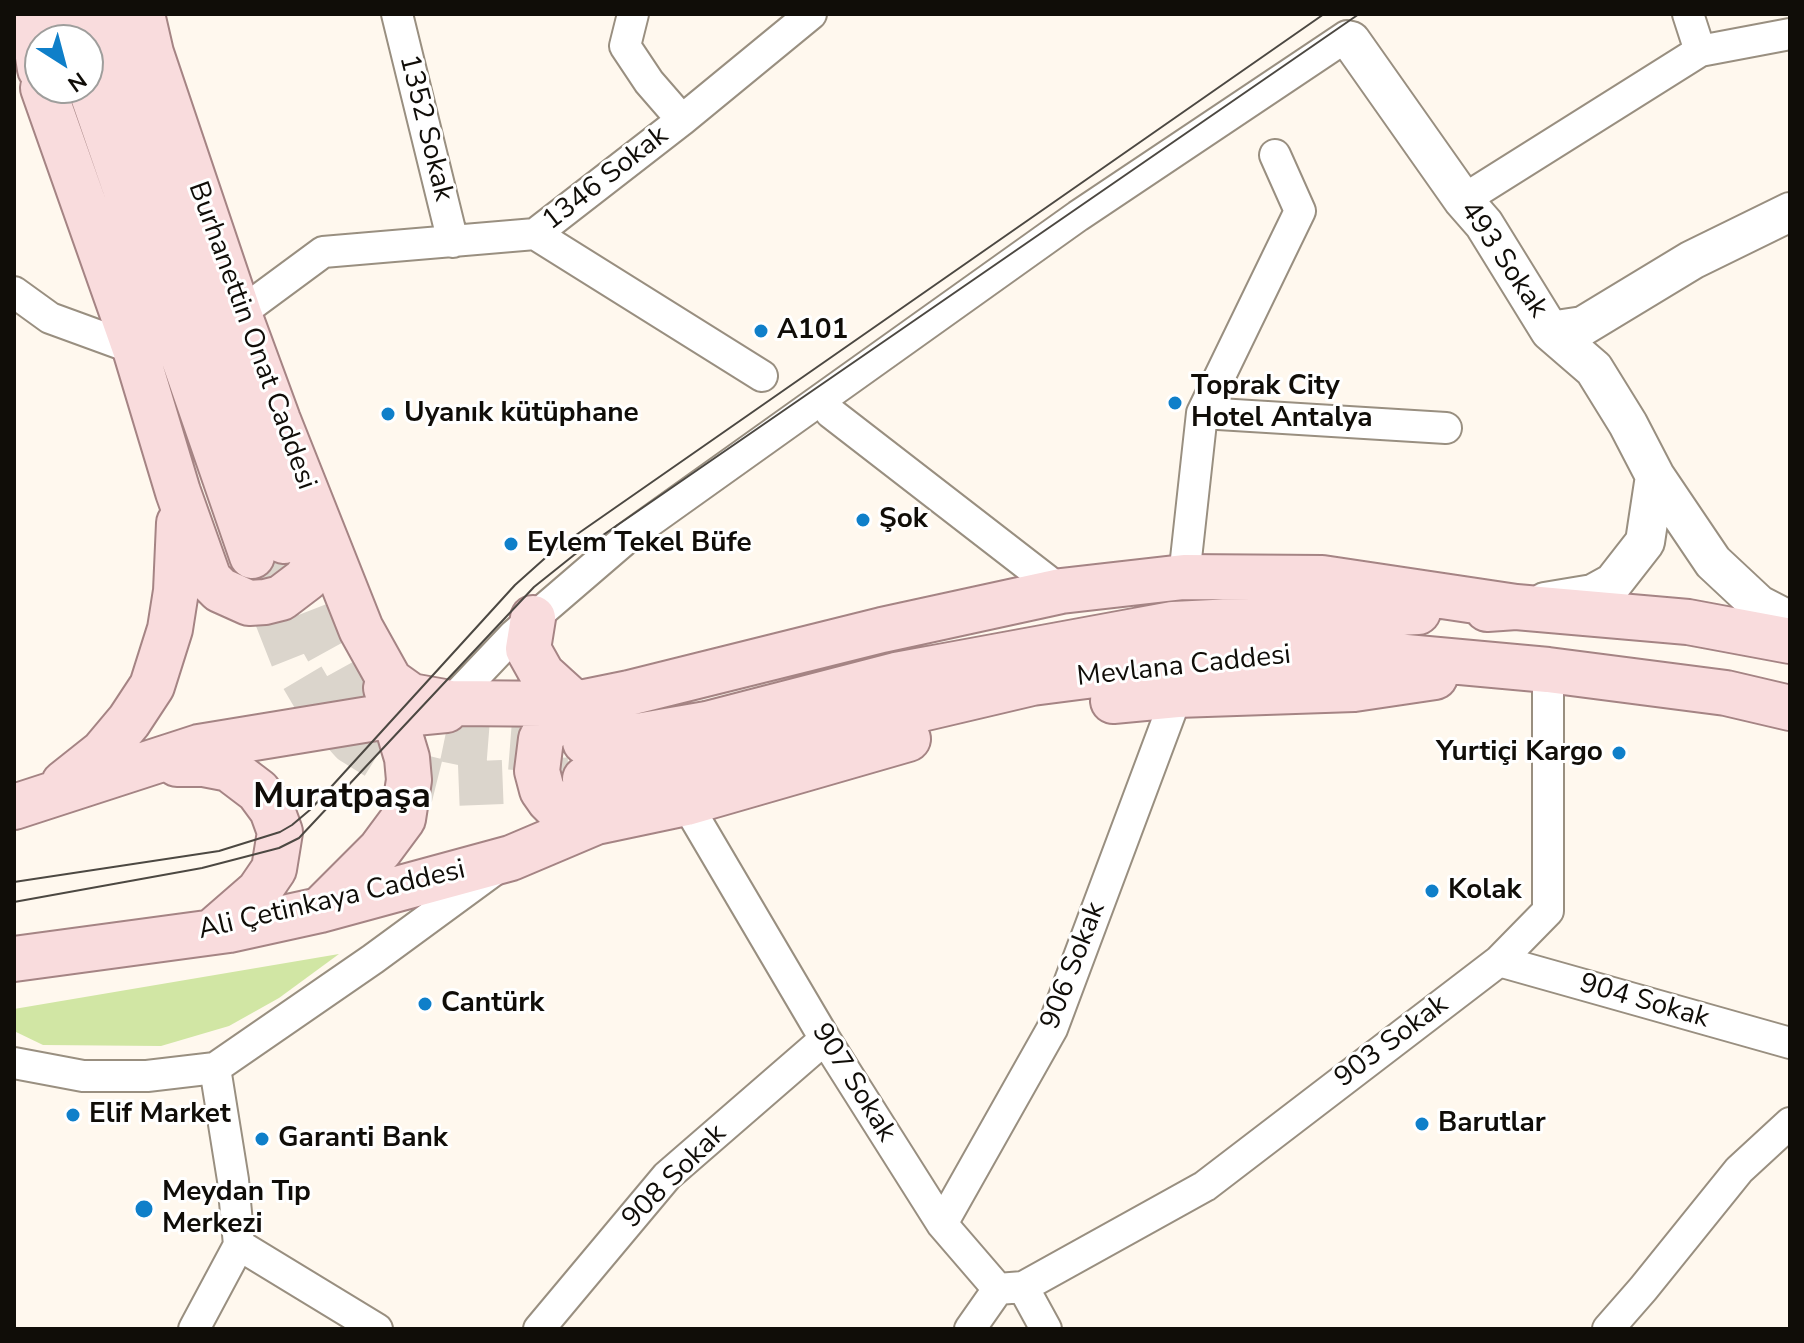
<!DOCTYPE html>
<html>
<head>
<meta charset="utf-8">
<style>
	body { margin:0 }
	#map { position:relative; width:1804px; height:1343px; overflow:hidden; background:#fff8ee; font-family:"Nunito Sans",sans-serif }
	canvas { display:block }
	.frame { position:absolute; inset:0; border:16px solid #100d08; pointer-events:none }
	.north { position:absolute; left:24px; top:24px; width:80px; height:80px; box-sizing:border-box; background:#fff; border:2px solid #9f9e9c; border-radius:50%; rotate:144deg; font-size:22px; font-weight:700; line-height:32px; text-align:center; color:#100d08 }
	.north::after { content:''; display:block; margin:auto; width:28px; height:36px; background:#0f7fc9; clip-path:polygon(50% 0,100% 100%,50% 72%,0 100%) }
</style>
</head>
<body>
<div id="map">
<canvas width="1804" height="1343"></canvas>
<div class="frame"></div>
<div class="north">N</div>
</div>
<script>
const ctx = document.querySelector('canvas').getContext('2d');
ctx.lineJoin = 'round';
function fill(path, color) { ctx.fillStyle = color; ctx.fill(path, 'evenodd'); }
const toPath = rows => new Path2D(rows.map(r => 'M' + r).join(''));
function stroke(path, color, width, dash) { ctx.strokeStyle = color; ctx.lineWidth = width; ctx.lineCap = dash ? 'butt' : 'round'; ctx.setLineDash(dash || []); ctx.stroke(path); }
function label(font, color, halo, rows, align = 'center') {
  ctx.font = font + ' "Nunito Sans",sans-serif'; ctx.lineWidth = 6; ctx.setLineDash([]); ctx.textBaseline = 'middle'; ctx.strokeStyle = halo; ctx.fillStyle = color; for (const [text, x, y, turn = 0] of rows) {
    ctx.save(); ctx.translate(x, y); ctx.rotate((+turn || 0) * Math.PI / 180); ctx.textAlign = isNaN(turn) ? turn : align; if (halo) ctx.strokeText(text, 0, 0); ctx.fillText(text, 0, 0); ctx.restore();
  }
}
const green = toPath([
	[339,954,279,998,229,1026,161,1046,43,1045,14,1031,14,1009]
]);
const primaryTunnel = toPath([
	[286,549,322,641,343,679,368,707,412,733,465,744,516,748,579,742],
	[252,556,295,665,318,704,352,742,399,771,451,784,578,779]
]);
const minor = toPath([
	[397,14,453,242],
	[633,14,625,46,649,82,682,120],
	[1688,14,1700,51],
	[1463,200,1700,51,1790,34],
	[535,234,762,376],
	[14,292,50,318,135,349],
	[239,314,323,252,535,234,682,120,811,14],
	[831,413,1061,591],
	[1202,413,1446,428],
	[1184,577,1202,413,1300,211,1275,155],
	[443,710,514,635,628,537,1078,216,1347,36],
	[686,803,825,1039,942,1224,998,1289,1023,1287,1046,1329],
	[1499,961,1790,1043],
	[14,1063,83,1076,147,1076,215,1068,373,959,493,871],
	[942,1224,1052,1029,1177,695],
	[239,1245,377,1329],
	[1023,1287,1205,1186,1499,961,1548,911,1548,670],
	[194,1329,239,1245,233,1180,215,1068],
	[539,1329,667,1176,825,1039],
	[970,1329,998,1289],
	[1608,1329,1643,1289,1739,1170,1790,1123]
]);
const tertiary = toPath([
	[1351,41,1463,200,1484,224,1550,331,1594,369,1628,424,1655,476,1713,562,1759,605,1790,621],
	[1550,331,1583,326,1692,260,1790,212],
	[1545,602,1593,594,1613,583,1645,542,1655,476]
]);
const primary = toPath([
	[31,14,40,69],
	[69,14,76,40],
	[107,14,113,41,284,541],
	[142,14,151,53,239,314,278,420,361,629,390,681,411,696,450,703,575,704,629,693,882,630,1061,591,1184,577,1322,578,1516,607],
	[88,81,252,556],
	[43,88,135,349,178,492,209,579,220,590,249,603,265,602,281,598,306,579,314,565,318,521],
	[1487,609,1516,607,1688,622,1790,641],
	[533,618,528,649,542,674,575,704,549,726,541,739,537,771,542,790,549,800,560,811,578,819,596,822,686,803,908,739],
	[1113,701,1177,695,1354,689,1435,677],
	[585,742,632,737,707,724,896,675,1173,624,1418,612],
	[177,764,203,764,229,769,258,791,272,810,280,832,274,869,259,891,213,931],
	[585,779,662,770,1032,683,1250,655,1362,653,1548,670,1726,693,1790,708],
	[64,783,103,752,129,721,152,686,170,629,176,591,179,523],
	[14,807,199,747,394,715,446,710],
	[322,908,380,850,403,819,409,780,407,758,386,688],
	[14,959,229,930,320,910,511,858,596,822]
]);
const tram = toPath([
	[14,882,219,851,280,832,292,825,311,809,515,585,553,551,1324,14],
	[14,902,202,868,279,848,299,838,534,587,574,555,1359,14]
]);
const markers = [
	[761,331,8,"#0f7fc9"],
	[1175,403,8,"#0f7fc9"],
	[388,414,8,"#0f7fc9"],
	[863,520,8,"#0f7fc9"],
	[511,544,8,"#0f7fc9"],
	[1619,753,8,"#0f7fc9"],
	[1432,891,8,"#0f7fc9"],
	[425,1004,8,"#0f7fc9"],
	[73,1115,8,"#0f7fc9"],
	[1422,1124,8,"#0f7fc9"],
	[262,1139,8,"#0f7fc9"],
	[144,1209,10,"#0f7fc9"]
];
const streetNames = [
	["1352 Sokak",425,128,76],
	["1346 Sokak",606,179,-38],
	["493 Sokak",1503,260,56],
	["Burhanettin Onat Caddesi",251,336,70],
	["Mevlana Caddesi",1184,667,-6],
	["Ali Çetinkaya Caddesi",332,901,-13],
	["906 Sokak",1074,966,-69],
	["904 Sokak",1644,1002,16],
	["903 Sokak",1392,1042,-37],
	["907 Sokak",853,1083,58],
	["908 Sokak",675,1177,-45]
];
const poiNames = [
	["A101",777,331],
	["Toprak City",1191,387],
	["Hotel Antalya",1191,419],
	["Uyanık kütüphane",404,414],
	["Şok",879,520],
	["Eylem Tekel Büfe",527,544],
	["Yurtiçi Kargo",1603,753,"right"],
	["Kolak",1448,891],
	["Cantürk",441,1004],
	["Elif Market",89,1115],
	["Barutlar",1438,1124],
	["Garanti Bank",278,1139],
	["Meydan Tıp",162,1193],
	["Merkezi",162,1225]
];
const districtNames = [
	["Muratpaşa",342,798]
];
fill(green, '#d1e6a4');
stroke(primaryTunnel, '#dbd5cc', 44, [44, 22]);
stroke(minor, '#998f80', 34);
stroke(tertiary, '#998f80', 42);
stroke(primary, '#a58484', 48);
stroke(minor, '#fff', 30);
stroke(tertiary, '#fff', 38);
stroke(primary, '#f9dcdd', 44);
stroke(tram, '#4c4842', 2);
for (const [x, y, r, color] of markers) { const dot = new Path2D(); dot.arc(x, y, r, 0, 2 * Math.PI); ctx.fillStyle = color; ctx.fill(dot); stroke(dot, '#fff', 3); }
label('28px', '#100d08', '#fff', streetNames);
label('bold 28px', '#100d08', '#fff', poiNames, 'left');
label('bold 36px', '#100d08', '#fff', districtNames);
</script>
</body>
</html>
